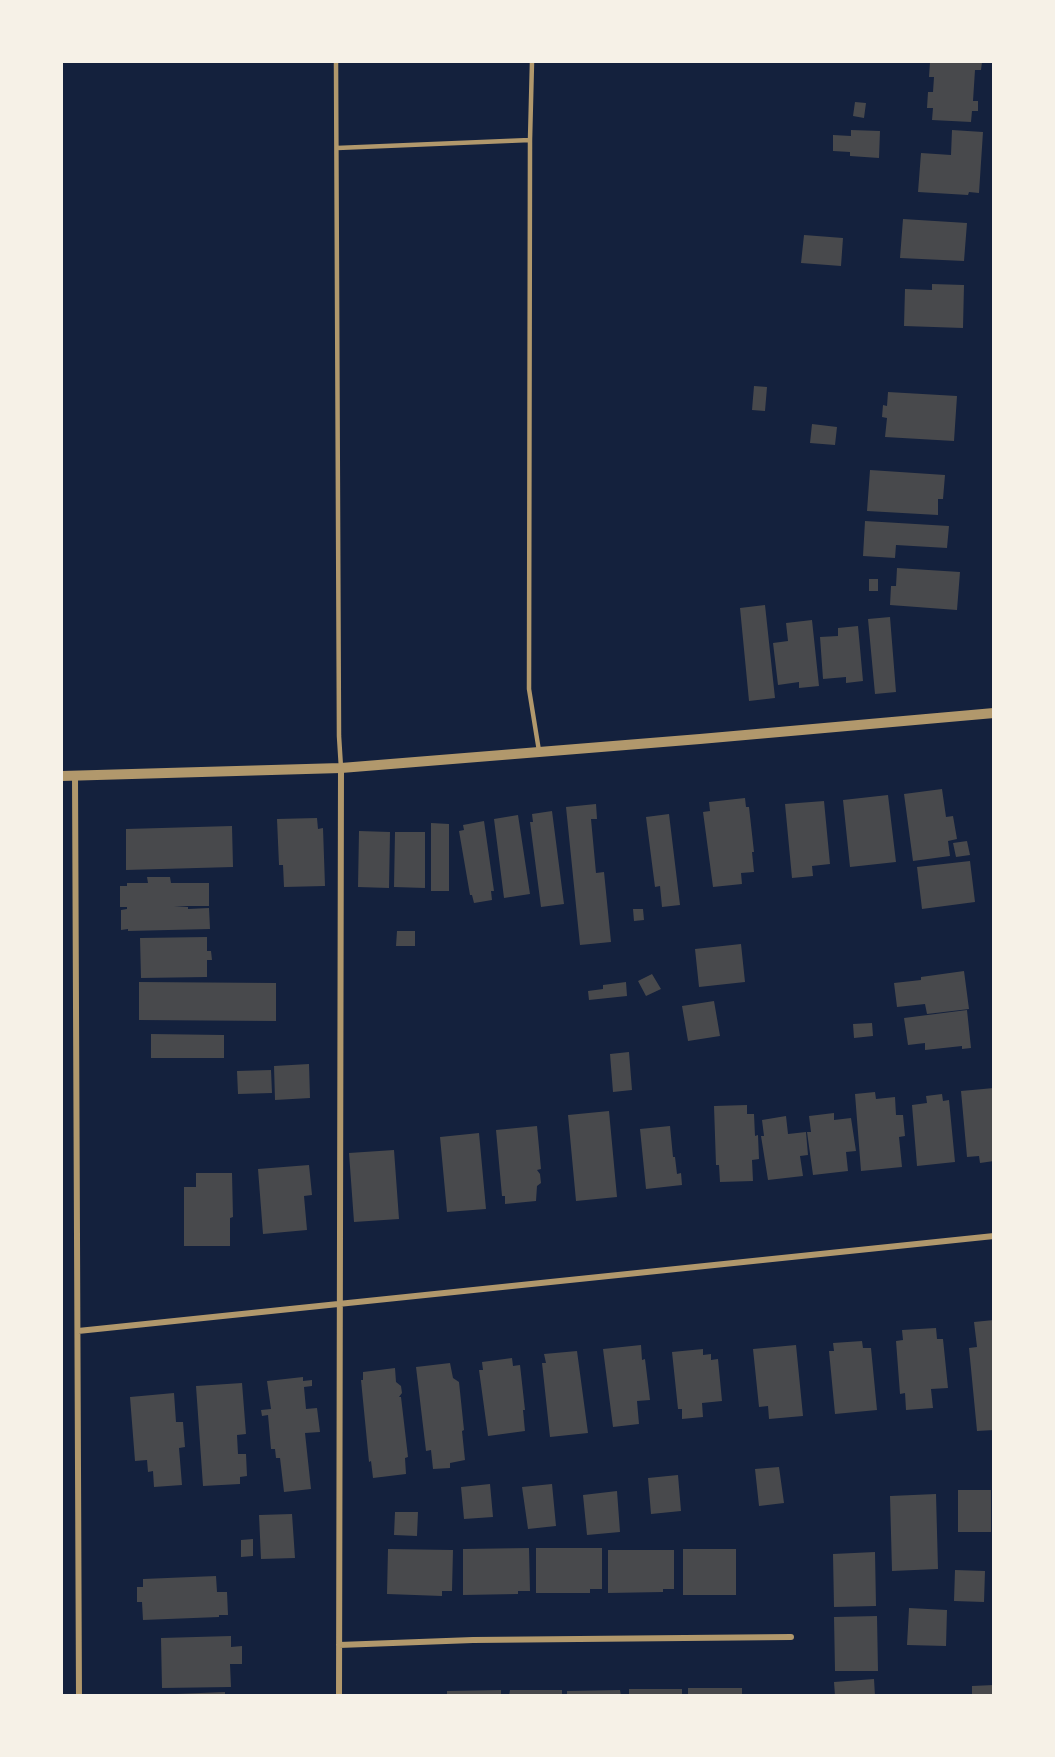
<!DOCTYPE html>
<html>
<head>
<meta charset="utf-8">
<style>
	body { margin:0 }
	#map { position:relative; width:1055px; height:1757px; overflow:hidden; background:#14213d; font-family:"Noto Sans",sans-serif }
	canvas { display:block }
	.frame { position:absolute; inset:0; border:63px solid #f6f1e7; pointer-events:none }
</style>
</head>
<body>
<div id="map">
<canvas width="1055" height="1757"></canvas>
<div class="frame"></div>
</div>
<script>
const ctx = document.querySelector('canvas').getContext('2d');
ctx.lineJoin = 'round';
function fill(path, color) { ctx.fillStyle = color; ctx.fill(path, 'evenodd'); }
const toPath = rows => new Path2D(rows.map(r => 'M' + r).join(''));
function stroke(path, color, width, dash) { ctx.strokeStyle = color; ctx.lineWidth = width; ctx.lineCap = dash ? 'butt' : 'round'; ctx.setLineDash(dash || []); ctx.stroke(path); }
const building = toPath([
	[930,62,982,62,981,70,975,70,973,101,978,101,978,111,972,111,971,122,932,120,933,108,927,108,928,92,933,92,934,77,929,77],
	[855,102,866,103,864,118,853,116],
	[851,130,880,131,879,158,850,156,850,152,833,151,833,135,851,136],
	[952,130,983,132,979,193,969,192,968,195,918,192,921,153,951,155],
	[903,219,967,223,964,261,900,258],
	[804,235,843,238,841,266,801,263],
	[932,284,964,285,963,328,904,326,905,289,932,290],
	[754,386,767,387,765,411,752,410],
	[888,392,957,396,954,441,885,437,887,418,882,417,883,405,887,406],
	[812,424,837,427,835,445,810,443],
	[870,470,945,475,943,499,938,499,938,515,867,511],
	[865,521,949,526,947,548,896,545,895,558,863,556],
	[897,568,960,572,957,610,890,605,891,586,896,586],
	[869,579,878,579,878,591,869,591],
	[765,605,775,698,749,701,740,608],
	[890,617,896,692,875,694,868,619],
	[812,620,819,686,799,688,799,682,778,685,773,643,788,641,786,623],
	[858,626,863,681,846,683,846,677,823,679,820,637,838,636,838,628],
	[942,789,946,817,953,816,957,839,948,841,950,856,913,861,904,794],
	[888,795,896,862,850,867,843,800],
	[745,798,746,807,749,807,754,852,752,852,754,872,741,873,742,884,713,887,703,812,710,811,709,802],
	[824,801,830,864,812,866,813,876,792,878,785,804],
	[596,804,597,819,591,819,596,873,604,872,611,942,580,945,566,807],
	[552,811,564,904,541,907,530,822,533,822,532,814],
	[669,814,680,905,662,907,660,886,655,887,646,817],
	[518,815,530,894,504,898,494,819],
	[317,818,318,829,323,828,325,886,284,887,283,865,279,865,277,819],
	[484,821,494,891,491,891,492,900,474,903,472,895,470,895,459,831,464,830,463,825],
	[431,823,449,824,449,891,431,891],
	[232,826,233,867,126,870,126,829],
	[359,831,390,832,389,888,358,887],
	[395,832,425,832,425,888,394,887],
	[967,841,970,855,956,857,953,843],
	[970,861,975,902,922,909,917,867],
	[147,877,170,877,171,883,209,883,209,906,174,906,188,907,188,909,209,908,210,929,128,931,128,929,121,930,121,910,127,909,127,907,120,907,120,886,127,886,127,883,148,883],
	[633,909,643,909,644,920,634,921],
	[397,931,415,931,415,946,396,946],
	[207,937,207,951,211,951,212,960,207,960,207,977,141,978,140,938],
	[741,944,745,982,699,987,695,949],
	[964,971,969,1009,927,1014,925,1004,897,1007,894,983,921,980,921,977],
	[652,974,661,989,646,996,638,981],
	[139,982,276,983,276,1021,139,1020],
	[626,982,627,996,589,1000,588,991,603,989,603,985],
	[714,1001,720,1036,688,1041,682,1006],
	[967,1010,971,1048,962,1049,962,1046,925,1050,925,1043,908,1045,904,1018],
	[872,1023,873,1036,854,1038,853,1024],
	[151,1034,224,1035,224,1058,151,1058],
	[629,1052,632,1090,613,1092,610,1054],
	[309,1064,310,1098,275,1100,274,1066],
	[271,1070,272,1093,238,1094,237,1071],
	[994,1088,994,1161,980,1163,979,1156,967,1157,961,1091],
	[875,1092,876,1099,895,1097,896,1115,903,1115,905,1136,899,1137,902,1167,861,1171,855,1094],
	[942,1094,943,1101,949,1100,955,1162,917,1166,912,1105,927,1103,926,1096],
	[747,1105,747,1114,754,1114,755,1136,758,1135,759,1159,752,1160,753,1181,720,1182,719,1165,716,1165,714,1106],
	[609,1111,617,1197,576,1201,568,1115],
	[834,1113,834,1120,851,1118,856,1151,846,1152,848,1171,813,1175,807,1132,811,1132,809,1116],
	[786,1116,788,1134,806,1132,808,1155,800,1156,803,1176,768,1180,761,1136,764,1136,762,1120],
	[537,1126,541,1169,537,1170,540,1174,541,1183,537,1186,536,1201,505,1204,505,1196,502,1196,496,1130],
	[670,1126,673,1157,675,1157,677,1174,681,1173,682,1185,646,1189,640,1129],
	[479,1133,486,1209,447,1212,440,1137],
	[394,1150,399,1219,354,1222,349,1153],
	[309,1165,312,1195,304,1196,307,1230,263,1234,258,1169],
	[196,1173,232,1173,233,1217,230,1218,230,1246,184,1246,184,1187,196,1187],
	[994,1320,994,1430,977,1431,969,1348,977,1347,974,1322],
	[936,1328,937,1339,943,1339,948,1388,931,1389,933,1408,906,1410,905,1393,900,1394,896,1341,903,1340,902,1330],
	[862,1341,863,1348,871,1348,877,1410,835,1414,829,1351,834,1351,833,1343],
	[641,1345,642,1360,645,1359,650,1400,637,1401,639,1424,613,1427,603,1349],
	[796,1345,803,1416,769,1419,768,1406,759,1407,753,1349],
	[703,1349,703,1355,711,1354,711,1360,718,1359,722,1401,702,1403,703,1417,682,1419,682,1409,678,1409,672,1352],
	[577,1351,588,1433,550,1437,542,1363,546,1363,544,1354],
	[512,1358,513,1366,520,1365,525,1410,523,1410,525,1431,488,1436,479,1370,483,1370,482,1362],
	[450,1363,453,1378,459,1382,464,1430,462,1431,465,1460,450,1463,450,1468,433,1469,431,1450,426,1451,416,1367],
	[395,1368,396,1382,401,1386,402,1393,399,1397,401,1397,408,1457,405,1458,406,1474,373,1478,371,1461,369,1462,361,1380,363,1380,363,1372],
	[303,1377,303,1381,312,1380,312,1386,304,1387,306,1409,317,1408,320,1432,305,1433,311,1489,284,1492,280,1458,276,1458,275,1449,271,1449,268,1415,262,1416,261,1410,271,1409,267,1381],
	[242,1383,246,1434,237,1435,238,1454,246,1454,247,1476,240,1477,240,1484,203,1486,196,1386],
	[174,1393,176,1422,183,1422,185,1447,179,1448,182,1485,154,1487,153,1471,148,1472,147,1460,135,1461,130,1397],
	[779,1467,784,1503,759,1506,755,1469],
	[678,1475,681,1511,651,1514,648,1478],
	[490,1484,493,1517,464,1519,461,1487],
	[552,1484,556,1526,528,1529,522,1487],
	[958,1490,991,1490,991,1532,958,1532],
	[617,1491,620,1532,587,1535,583,1495],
	[936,1494,938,1569,892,1571,890,1496],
	[395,1512,418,1512,417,1536,394,1535],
	[292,1514,295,1558,261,1559,259,1515],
	[253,1539,253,1556,241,1557,241,1540],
	[529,1548,530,1591,518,1591,518,1594,463,1595,463,1549],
	[536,1548,602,1548,602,1589,590,1589,590,1593,536,1593],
	[388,1549,453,1550,452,1591,442,1591,442,1596,387,1594],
	[683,1549,736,1549,736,1595,683,1595],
	[608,1550,674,1550,674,1589,663,1589,663,1592,608,1593],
	[875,1552,876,1606,834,1607,833,1554],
	[955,1570,985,1571,984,1602,954,1601],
	[216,1576,217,1592,227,1592,228,1615,219,1615,219,1617,143,1620,142,1602,137,1602,137,1587,143,1587,143,1579],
	[909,1608,947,1610,946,1646,907,1645],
	[877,1616,878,1671,835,1671,834,1617],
	[231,1636,231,1647,242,1646,242,1664,230,1664,231,1687,162,1688,161,1638],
	[874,1679,875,1696,835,1696,834,1682],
	[994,1685,994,1696,972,1696,972,1686],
	[688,1688,742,1688,742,1696,688,1696],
	[629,1689,682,1689,682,1696,629,1696],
	[501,1690,501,1696,447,1696,447,1691],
	[510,1690,562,1690,562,1696,509,1696],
	[620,1690,621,1696,567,1696,567,1691],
	[225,1692,225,1696,176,1696,176,1694]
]);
const service = toPath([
	[336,62,339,736,341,768],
	[532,62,530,140,529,689,539,751],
	[337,148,530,140]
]);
const minor = toPath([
	[75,776,79,1696],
	[78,1331,994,1236],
	[339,1645,473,1640,791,1637],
	[339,1696,341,768]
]);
const tertiary = toPath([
	[62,776,341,768,700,739,994,713]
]);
fill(building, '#48494c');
stroke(service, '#b1986c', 4.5);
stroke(minor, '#b1986c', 6);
stroke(tertiary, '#b1986c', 10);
</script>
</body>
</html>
